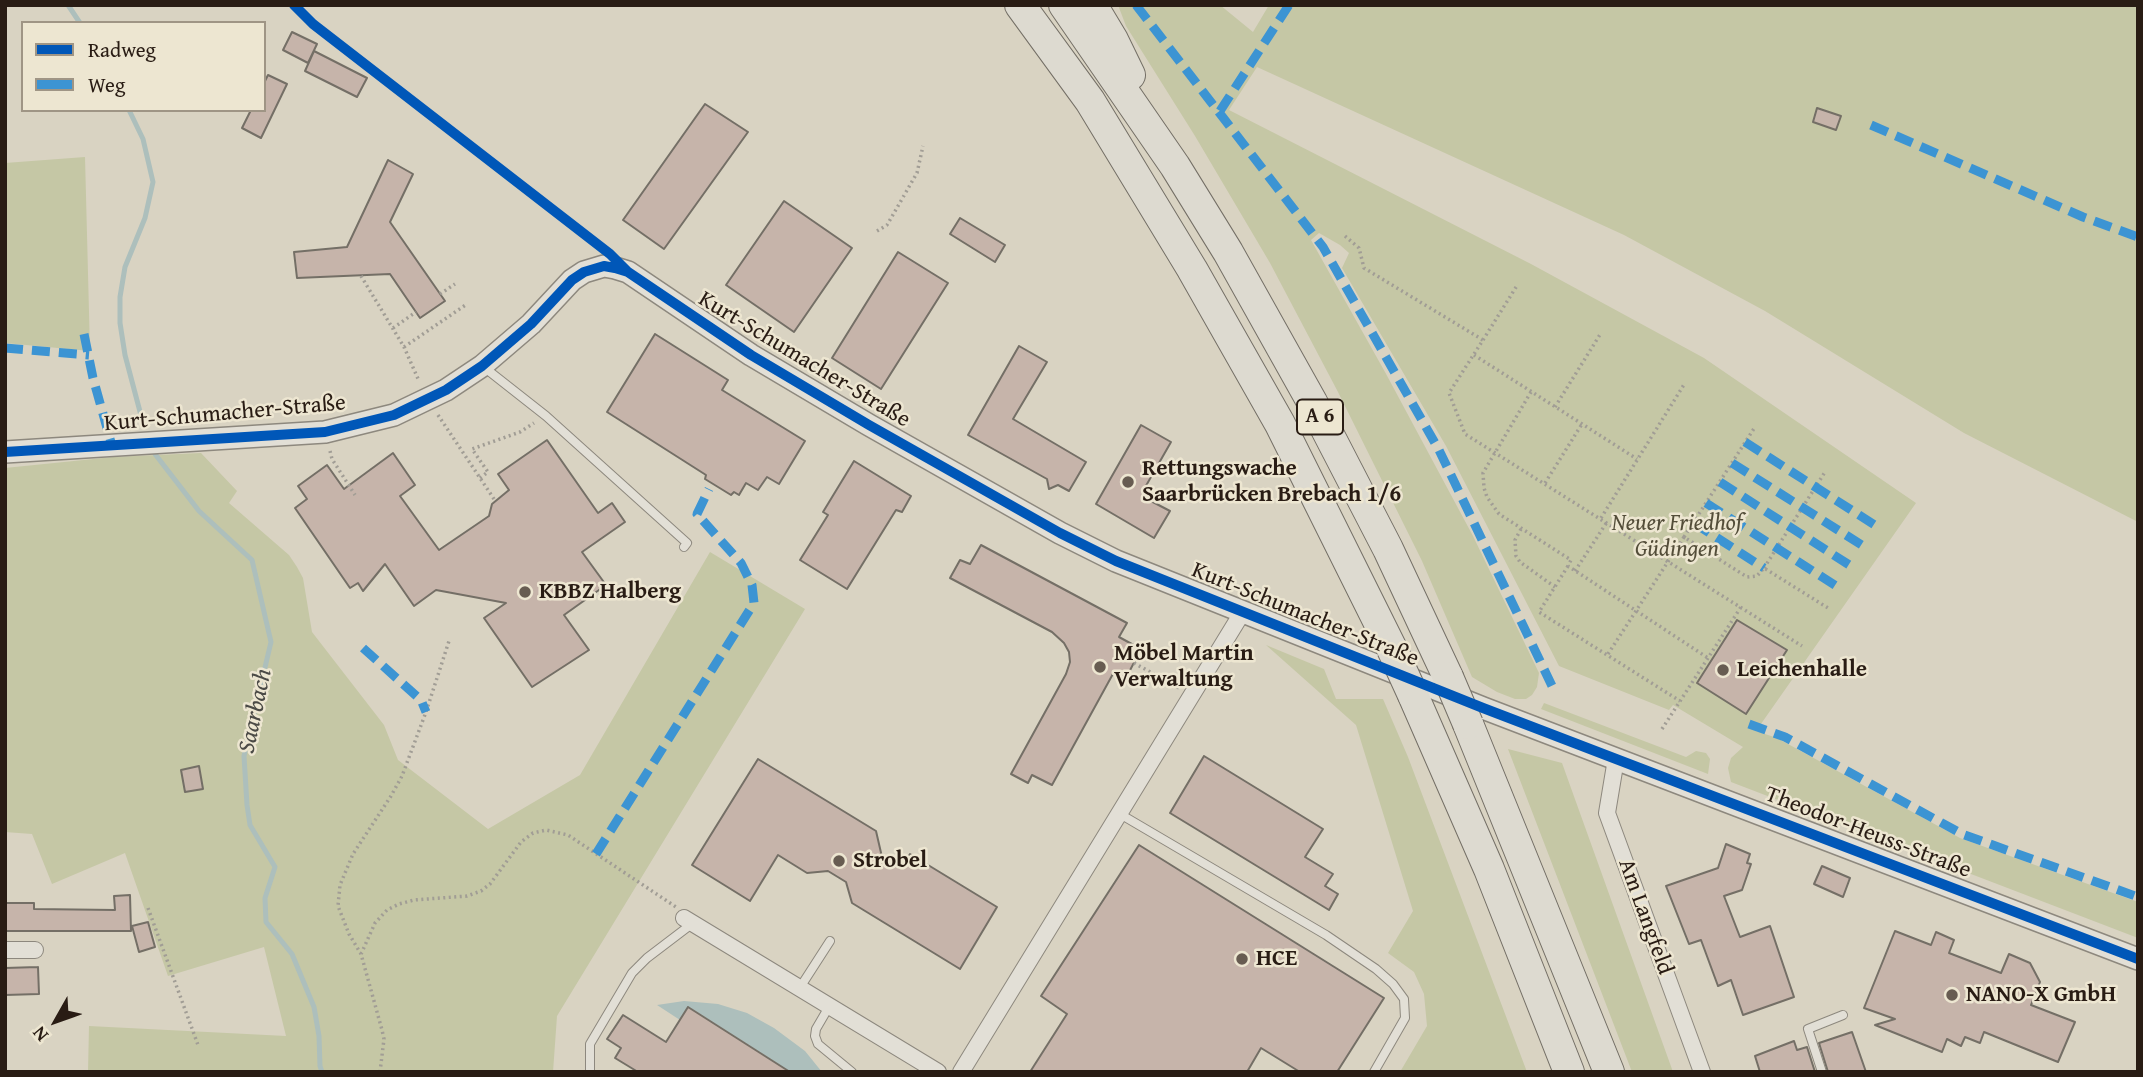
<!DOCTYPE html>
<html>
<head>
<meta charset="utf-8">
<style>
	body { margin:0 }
	#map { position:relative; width:2143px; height:1077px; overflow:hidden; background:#d9d3c2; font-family:"Gentium Book Plus",serif }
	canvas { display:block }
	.frame { position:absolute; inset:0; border:7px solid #291c14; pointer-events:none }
	.legend { position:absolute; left:21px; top:21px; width:245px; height:91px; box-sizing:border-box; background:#ede6d1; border:2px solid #9f9585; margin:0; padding:9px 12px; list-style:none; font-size:21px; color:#291c14 }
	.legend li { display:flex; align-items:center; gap:14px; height:35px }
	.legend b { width:35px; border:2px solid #9f9585 }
	.north { position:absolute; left:21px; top:986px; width:70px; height:70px; -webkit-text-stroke:5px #ede6d1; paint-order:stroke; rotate:230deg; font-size:19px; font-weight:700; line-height:28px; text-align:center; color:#291c14 }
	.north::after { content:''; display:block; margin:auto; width:24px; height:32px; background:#291c14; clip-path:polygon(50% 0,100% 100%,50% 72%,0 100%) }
</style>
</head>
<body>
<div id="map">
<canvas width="2143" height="1077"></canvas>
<div class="frame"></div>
<ul class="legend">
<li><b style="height:9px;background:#0057b8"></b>Radweg</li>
<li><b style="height:9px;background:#3c94d3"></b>Weg</li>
</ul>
<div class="north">N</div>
</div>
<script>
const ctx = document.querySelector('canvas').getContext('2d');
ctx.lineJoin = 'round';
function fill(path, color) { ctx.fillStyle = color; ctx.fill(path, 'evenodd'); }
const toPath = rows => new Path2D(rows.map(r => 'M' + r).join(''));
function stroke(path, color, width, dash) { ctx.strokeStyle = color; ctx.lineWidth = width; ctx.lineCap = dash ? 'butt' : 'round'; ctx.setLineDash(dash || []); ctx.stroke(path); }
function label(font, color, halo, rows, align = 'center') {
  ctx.font = font + ' "Gentium Book Plus",serif'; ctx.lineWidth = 5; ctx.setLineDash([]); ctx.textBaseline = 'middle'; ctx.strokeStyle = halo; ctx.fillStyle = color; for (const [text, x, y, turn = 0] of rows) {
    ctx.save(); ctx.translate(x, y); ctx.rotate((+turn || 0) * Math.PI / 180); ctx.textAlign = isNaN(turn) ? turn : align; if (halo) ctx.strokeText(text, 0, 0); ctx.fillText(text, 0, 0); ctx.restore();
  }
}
const green = toPath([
	[1118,5,1220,5,1253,32,1269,5,2138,5,2138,522,1964,433,1765,311,1624,235,1257,67,1229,110,1531,264,1704,358,1916,503,1756,731,1777,738,1960,838,2138,902,2138,938,1731,782,1728,768,1731,758,1743,747,1673,705,1669,710,1559,666,1446,446,1342,268,1349,253,1340,245,1319,233,1311,240,1385,372,1473,536,1539,673,1537,687,1532,695,1526,699,1515,699,1497,692,1472,677,1422,561,1338,392,1270,263,1195,136,1126,26],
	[85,157,90,351,5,343,5,163],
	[201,453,237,491,229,503,289,555,297,567,303,578,312,632,384,725,398,760,488,829,580,775,710,552,805,609,557,1016,553,1072,88,1072,89,1026,286,1036,264,947,168,976,125,853,52,884,32,834,5,832,5,468,113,457],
	[1266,645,1324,669,1336,699,1383,699,1408,757,1527,1072,1400,1072,1427,1026,1424,994,1414,972,1388,953,1413,911,1356,725],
	[1544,703,1686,757,1696,751,1706,753,1710,759,1708,774,1541,709],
	[1508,749,1562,763,1673,1072,1632,1072]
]);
const water = toPath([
	[684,1001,718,1004,747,1013,774,1028,805,1051,822,1072,777,1072,780,1065,689,1007,680,1020,657,1005]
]);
const stream = toPath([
	[68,5,80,23],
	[129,110,143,139,153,182,145,218,125,267,120,297,120,323,125,355,143,423],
	[155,454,199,511,252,560,271,642,244,756,247,805,250,825,275,867,265,898,266,922,292,954,314,1007,319,1036,320,1066,322,1072]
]);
const building = toPath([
	[292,32,317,44,308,63,283,50,292,32],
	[314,51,367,78,357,97,305,71,314,51],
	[268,75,287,84,261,138,242,128,251,110,264,110,264,83,268,75],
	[705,104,748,132,664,249,623,220,705,104],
	[1817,108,1841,116,1836,130,1813,122,1817,108],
	[388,160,413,174,390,222,445,301,420,318,390,274,297,278,294,252,347,247,388,160],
	[784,201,852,248,794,332,726,285,784,201],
	[960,218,1005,245,995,262,950,234,960,218],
	[898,252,948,283,881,389,832,358,898,252],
	[655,334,728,380,722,390,805,441,779,484,767,477,758,490,746,483,739,495,734,492,731,495,705,479,706,475,607,412,655,334],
	[1019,346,1047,362,1013,419,1086,462,1069,491,1058,485,1049,489,1047,479,968,435,1019,346],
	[1141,425,1171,442,1143,491,1152,496,1149,500,1170,511,1154,538,1096,504,1141,425],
	[547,440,598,513,612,503,625,522,582,552,606,585,564,615,589,650,532,687,484,618,506,603,436,590,414,606,385,564,363,591,358,583,350,588,295,508,307,499,298,486,327,465,344,489,393,453,415,485,400,496,439,550,489,516,492,504,509,490,498,474,547,440],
	[854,461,911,496,902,512,896,510,847,589,800,560,828,515,823,512,854,461],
	[981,545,1127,623,1119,637,1141,649,1126,678,1114,672,1052,785,1032,775,1028,783,1011,774,1066,674,1070,662,1069,652,1064,643,1052,632,950,578,960,560,970,564,981,545],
	[1737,620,1787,650,1746,714,1697,683,1737,620],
	[1204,756,1323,829,1305,857,1333,874,1325,886,1338,894,1329,910,1170,813,1204,756],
	[758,759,876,831,882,857,902,868,910,854,997,907,960,969,852,903,846,882,828,871,807,873,778,855,750,901,692,865,758,759],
	[199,766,203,789,185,792,181,770,199,766],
	[1726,844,1750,854,1747,863,1751,864,1742,890,1724,896,1740,937,1770,926,1794,997,1743,1015,1731,980,1718,986,1701,940,1689,944,1666,886,1718,868,1726,844],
	[1139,845,1384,998,1337,1072,1300,1072,1261,1048,1247,1072,1030,1072,1067,1014,1041,996,1139,845],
	[1822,866,1850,878,1843,897,1814,884,1822,866],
	[130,895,131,931,5,931,5,903,34,903,34,909,115,910,114,896,130,895],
	[148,922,155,947,139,952,132,926,148,922],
	[1895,931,1931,945,1936,932,1954,940,1949,953,2001,973,2009,954,2030,963,2040,982,2031,1005,2075,1022,2058,1062,1984,1032,1980,1043,1965,1037,1961,1046,1947,1039,1942,1052,1875,1025,1895,1019,1864,1008,1895,931],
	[38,967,39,994,5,995,5,968,38,967],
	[688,1007,790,1072,638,1072,615,1058,621,1048,607,1039,623,1015,666,1042,688,1007],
	[1852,1032,1866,1072,1828,1072,1819,1043,1852,1032],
	[1794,1041,1797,1050,1807,1047,1815,1072,1760,1072,1755,1056,1794,1041]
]);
const path = toPath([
	[877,231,887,225,917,173,923,146],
	[1345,236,1359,248,1364,268,1483,340,1449,393,1465,434,1802,646],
	[361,276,404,347,419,381],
	[440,294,455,284],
	[393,328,416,312],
	[1483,340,1518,284],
	[404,347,467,304],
	[1474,355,1637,459],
	[1531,392,1483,473,1484,488,1487,497,1499,514,1571,560,1568,566,1708,658],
	[1555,407,1601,333],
	[438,415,494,499],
	[330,451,332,459,355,495],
	[480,478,488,472,472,449,520,432,534,423],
	[1545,483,1582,424],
	[1601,518,1685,383],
	[1521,529,1515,540,1516,556,1520,562,1555,587],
	[1684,537,1755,427],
	[1568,566,1539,612,1680,701],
	[1764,568,1825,472],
	[1575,571,1607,522],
	[1608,654,1684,537,1747,577,1757,576,1764,568,1828,608],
	[1134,663,1179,688],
	[1662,729,1741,607],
	[148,908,198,1045],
	[361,954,375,923,387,910,399,904,414,900,467,896,481,891,490,884,521,842,533,833,546,830,568,835,676,907],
	[380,1072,384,1039,382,1030,361,954,349,934,338,906,340,885,353,854,391,796,402,776,426,712,449,641]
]);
const service = toPath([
	[485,368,546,416,687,543,684,547],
	[1120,814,1326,935,1376,969,1393,984,1404,999,1405,1018,1374,1072],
	[801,986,830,941],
	[830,1005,816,1029,815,1036,818,1044,852,1072],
	[590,1072,590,1044,632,973,647,958,693,923],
	[1822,1072,1808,1029,1843,1015]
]);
const minor = toPath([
	[1616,759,1607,813,1702,1072],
	[684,918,938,1072],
	[5,950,35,950],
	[961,1072,1242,613]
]);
const tertiary = toPath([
	[5,452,325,432,394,415,446,390,482,366,531,324,572,280,584,272,604,266,615,268,628,272,751,355,869,425,1060,533,1116,561,1483,708,2138,959]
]);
const motorway = toPath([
	[1020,5,1090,101,1192,269,1280,424,1392,649],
	[1064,5,1175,166,1228,252,1312,402,1388,549,1448,677],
	[1092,5,1113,40,1130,75],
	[1413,695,1489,869,1569,1072],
	[1468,724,1609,1072]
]);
const motorwayBridge = toPath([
	[1392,649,1413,695],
	[1448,677,1468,724]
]);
const quiet = toPath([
	[1136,5,1323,247,1439,450,1553,688],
	[1220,111,1289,5],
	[1871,125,2083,217,2138,237],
	[84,334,93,378,112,446],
	[5,348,89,355],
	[1745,442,1881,529],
	[1732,463,1868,549],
	[1720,482,1854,568],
	[1706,503,1841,589],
	[1694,523,1764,568],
	[363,648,421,700,426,712],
	[1749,724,1785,737,1962,834,2138,897],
	[596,854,754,603,752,585,741,563,697,514,709,489]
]);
const cycleway = toPath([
	[294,5,313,24,610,254,628,272],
	[5,452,325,432,394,415,446,390,482,366,531,324,572,280,584,272,604,266,615,268,628,272,751,355,869,425,1060,533,1116,561,1483,708,2138,959]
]);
const markers = [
	[1128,482,7,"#675c51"],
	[525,592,7,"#675c51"],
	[1100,667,7,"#675c51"],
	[1723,670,7,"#675c51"],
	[839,861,7,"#675c51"],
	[1242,959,7,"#675c51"],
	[1952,995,7,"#675c51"]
];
const shields = [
	[1320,417,46]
];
const shieldNames = [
	["A 6",1320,417]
];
const streetNames = [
	["Kurt-Schumacher-Straße",804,360,31],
	["Kurt-Schumacher-Straße",225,414,-5],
	["Kurt-Schumacher-Straße",1305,615,22],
	["Theodor-Heuss-Straße",1868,833,21],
	["Am Langfeld",1645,917,70]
];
const poiNames = [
	["Rettungswache",1142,469],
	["Saarbrücken Brebach 1/6",1142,495],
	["KBBZ Halberg",539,592],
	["Möbel Martin",1114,654],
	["Verwaltung",1114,680],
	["Leichenhalle",1737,670],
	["Strobel",853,861],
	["HCE",1256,959],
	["NANO-X GmbH",1966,995]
];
const parkNames = [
	["Neuer Friedhof",1677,524],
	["Güdingen",1677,550]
];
const waterNames = [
	["Saarbach",256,711,-78]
];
fill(green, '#c5c7a5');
fill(water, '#adbfbc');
stroke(stream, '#adbfbc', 5);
fill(building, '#c6b4aa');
stroke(building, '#746f66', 2);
stroke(service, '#8d887e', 10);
stroke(minor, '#8d887e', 18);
stroke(tertiary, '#8d887e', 24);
stroke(motorway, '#746f66', 32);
stroke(path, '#a19d95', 3.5, [2, 3.5]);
stroke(service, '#e2dfd6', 8);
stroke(minor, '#e2dfd6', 16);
stroke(tertiary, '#e2dfd6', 21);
stroke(motorway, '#dddad0', 30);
stroke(motorwayBridge, '#746f66', 32, []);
stroke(motorwayBridge, '#dddad0', 30);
stroke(quiet, '#3c94d3', 9, [18, 9]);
stroke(cycleway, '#0057b8', 10);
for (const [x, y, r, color] of markers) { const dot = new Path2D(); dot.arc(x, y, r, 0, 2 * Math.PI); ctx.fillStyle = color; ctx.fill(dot); stroke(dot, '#ede6d1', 2.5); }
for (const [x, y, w] of shields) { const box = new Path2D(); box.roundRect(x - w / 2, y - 17.5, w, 35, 5); ctx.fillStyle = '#ede6d1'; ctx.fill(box); stroke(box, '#291c14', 2); }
label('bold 21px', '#291c14', null, shieldNames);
label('23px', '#291c14', '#ede6d1', streetNames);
label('bold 23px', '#291c14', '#ede6d1', poiNames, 'left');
label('italic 23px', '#534d39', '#ede6d1', parkNames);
label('italic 24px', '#4b4a46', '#ede6d1', waterNames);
</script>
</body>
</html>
